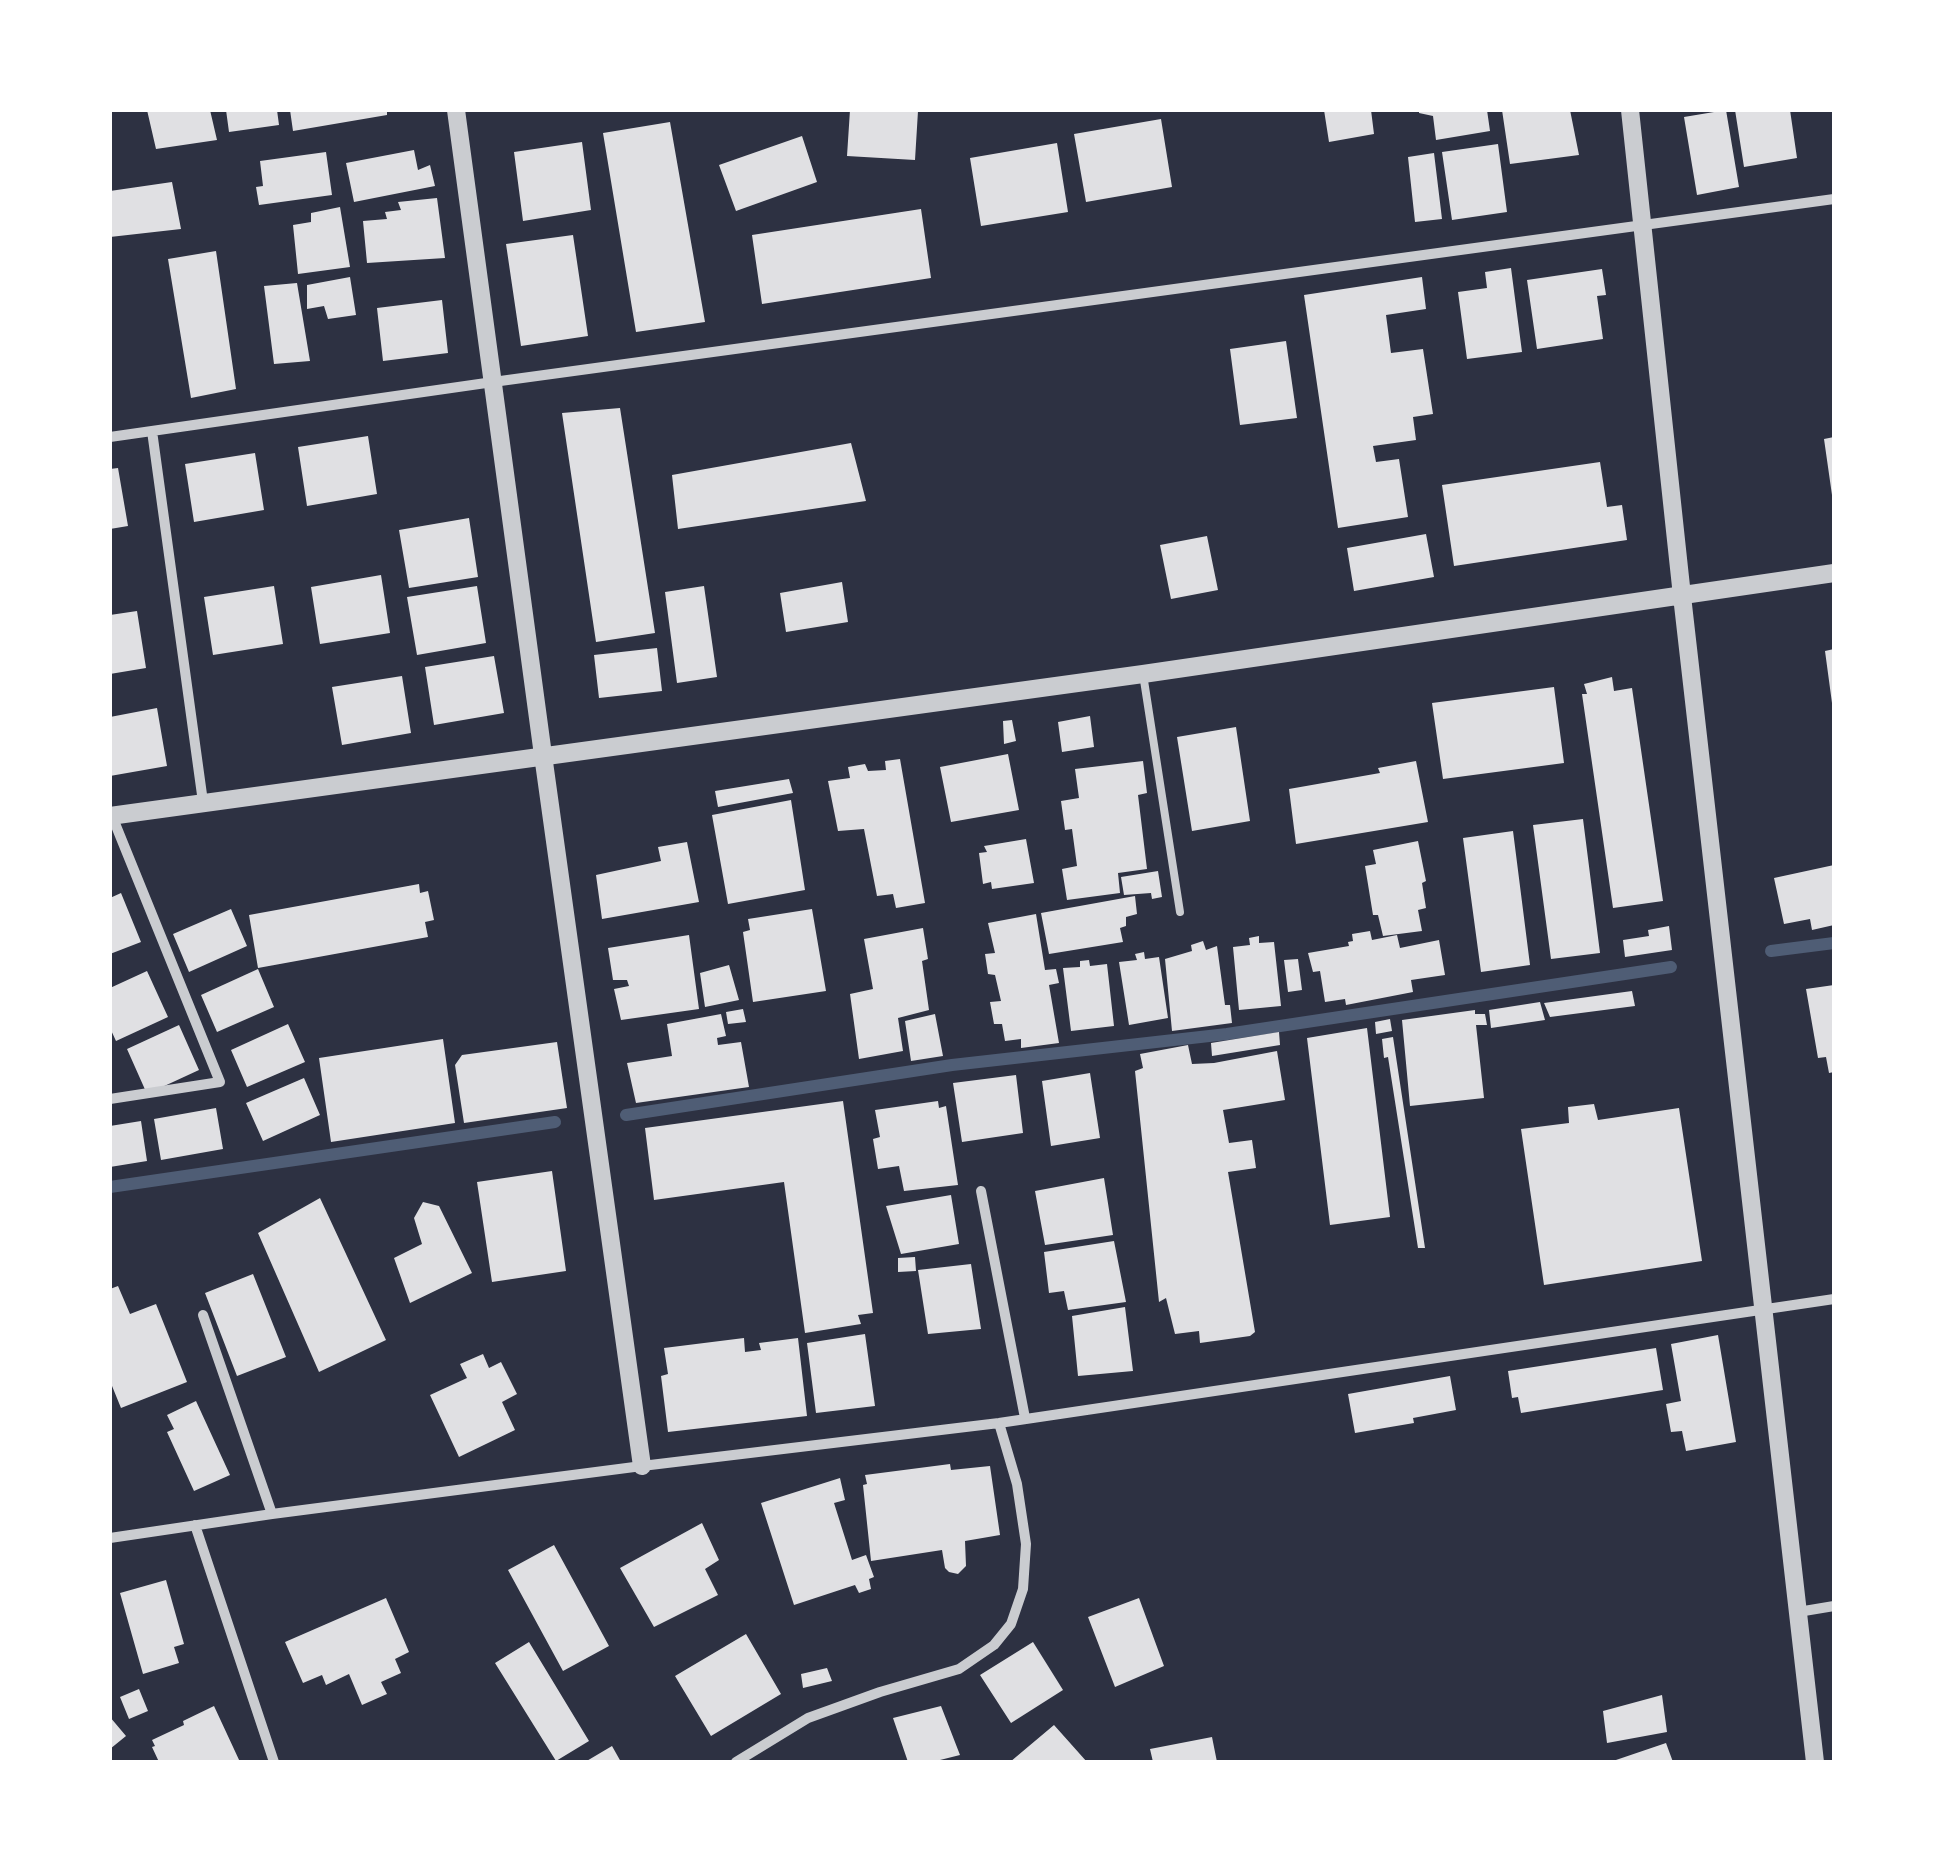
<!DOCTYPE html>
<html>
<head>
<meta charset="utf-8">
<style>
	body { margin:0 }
	#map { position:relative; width:1944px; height:1872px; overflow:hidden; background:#2d3142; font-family:"Noto Sans",sans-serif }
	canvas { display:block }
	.frame { position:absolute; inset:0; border:112px solid #fff; pointer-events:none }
</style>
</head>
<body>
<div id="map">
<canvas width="1944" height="1872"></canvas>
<div class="frame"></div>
</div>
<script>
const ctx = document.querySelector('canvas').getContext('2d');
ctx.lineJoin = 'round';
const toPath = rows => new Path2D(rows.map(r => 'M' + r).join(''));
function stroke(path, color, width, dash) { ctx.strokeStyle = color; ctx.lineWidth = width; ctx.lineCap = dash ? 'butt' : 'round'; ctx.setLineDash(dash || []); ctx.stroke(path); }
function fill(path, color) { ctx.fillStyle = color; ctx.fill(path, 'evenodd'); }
const stream = toPath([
	[1771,951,1834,943],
	[626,1115,952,1065,1227,1034,1671,967],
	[110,1187,555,1122]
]);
const building = toPath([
	[147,110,210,110,217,140,156,149],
	[226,110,277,110,279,125,229,132],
	[290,110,387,110,387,115,293,131],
	[850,110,918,111,915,160,847,156],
	[1324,110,1371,110,1374,134,1329,142],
	[1419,110,1487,110,1490,131,1436,140,1433,116,1419,113],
	[1502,110,1570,110,1579,155,1510,164],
	[1726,110,1739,187,1697,195,1684,117],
	[1735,110,1790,110,1797,158,1744,167],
	[1161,119,1172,187,1086,202,1074,134],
	[670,122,705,322,636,332,603,133],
	[802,136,817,182,736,211,719,165],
	[582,142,591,210,523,221,514,152],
	[1057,143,1068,212,981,226,970,158],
	[1498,144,1507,212,1452,220,1442,152],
	[414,150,418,170,430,165,435,186,354,202,346,163],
	[326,152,332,195,259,205,256,187,263,186,260,161],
	[1434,153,1442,219,1415,222,1408,157],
	[172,182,181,229,110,237,110,191],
	[437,198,445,258,367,263,363,221,387,219,385,212,401,210,398,202],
	[340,207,350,267,298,274,293,225,311,222,311,213],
	[921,209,931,278,762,304,752,235],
	[573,235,588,336,521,346,506,244],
	[216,251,236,389,191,398,168,259],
	[1511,268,1522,352,1467,359,1458,292,1487,288,1485,272],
	[1602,269,1606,295,1597,296,1603,339,1537,349,1527,280],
	[350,277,356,315,328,319,324,306,307,309,307,285],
	[1422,277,1426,309,1386,315,1391,353,1423,349,1433,414,1413,417,1416,440,1373,446,1376,462,1399,459,1408,517,1338,528,1304,295],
	[297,283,310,361,274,364,264,286],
	[442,300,448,353,383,361,377,308],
	[1286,341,1297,418,1240,425,1230,349],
	[620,408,655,633,596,642,562,413],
	[368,436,377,494,307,506,298,447],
	[1834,437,1834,495,1832,495,1824,439],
	[851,443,866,501,678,529,672,475],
	[255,453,264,510,194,522,185,464],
	[1600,462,1607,507,1622,505,1627,540,1454,566,1442,485],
	[118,468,128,526,110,529,110,469],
	[469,518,478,577,409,588,399,530],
	[1426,534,1434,577,1354,591,1347,548],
	[1207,536,1218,590,1171,599,1160,545],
	[381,575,390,633,320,644,311,587],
	[842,582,848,622,786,632,780,593],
	[274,586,283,644,213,655,204,597],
	[477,586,486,643,417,655,407,597],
	[704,586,717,677,677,683,665,592],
	[137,611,146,668,110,674,110,615],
	[657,648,662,691,599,698,594,655],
	[1834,649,1834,703,1832,703,1825,651],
	[494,656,504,713,434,725,425,667],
	[402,676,411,733,342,745,332,687],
	[1612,677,1614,691,1632,688,1663,901,1613,908,1582,694,1587,694,1584,684],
	[1554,687,1564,763,1443,779,1432,703],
	[157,708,167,766,110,776,110,717],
	[1090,716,1094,747,1062,752,1058,722],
	[1012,720,1016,741,1004,744,1003,721],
	[1236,727,1250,821,1192,831,1177,737],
	[1008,754,1019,810,951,822,940,767],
	[900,759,925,903,896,908,893,894,877,896,864,829,838,831,828,781,850,778,848,767,865,764,868,771,886,770,885,761],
	[1143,761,1147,793,1138,795,1147,869,1118,873,1120,893,1067,900,1062,869,1077,866,1072,829,1065,830,1061,801,1079,798,1075,769],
	[1416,761,1428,822,1296,844,1289,789,1380,773,1378,768],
	[789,779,793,793,718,807,715,791],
	[791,800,805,890,728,904,712,815],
	[1583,819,1600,953,1551,959,1533,825],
	[1513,831,1530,965,1481,972,1463,838],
	[1026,839,1034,883,992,889,991,882,983,884,979,853,987,852,984,846],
	[1418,841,1426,881,1422,883,1426,908,1418,910,1422,931,1383,936,1378,915,1373,915,1365,866,1376,864,1373,850],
	[687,842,699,902,602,919,596,875,661,861,658,847],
	[1834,865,1834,925,1812,930,1810,919,1784,924,1774,878],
	[1158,871,1162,897,1152,899,1151,893,1124,895,1121,877],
	[419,884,420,893,428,891,434,920,425,922,428,937,258,968,249,915],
	[121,893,141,942,110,954,110,898],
	[1135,896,1137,914,1126,917,1126,926,1120,928,1123,942,1049,954,1041,913],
	[231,909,247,946,189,972,173,934],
	[812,909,826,991,753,1002,743,932,750,930,748,919],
	[1036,914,1045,970,1056,969,1059,983,1049,985,1059,1043,1021,1048,1021,1039,1005,1041,1002,1024,994,1024,990,1002,1001,1001,995,975,988,974,985,954,995,953,988,923],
	[1669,926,1672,950,1625,957,1623,940,1649,936,1648,930],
	[923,928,928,959,922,961,929,1010,898,1018,903,1051,859,1059,850,994,873,989,864,939],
	[1370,931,1372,940,1397,935,1400,948,1439,940,1445,975,1411,980,1413,992,1346,1005,1345,999,1325,1002,1320,971,1313,972,1308,953,1349,946,1348,942,1353,941,1352,934],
	[689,935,699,1009,621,1020,614,989,629,986,627,980,613,980,608,948],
	[1259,936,1259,943,1274,942,1281,1006,1239,1010,1233,947,1250,945,1249,938],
	[1203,941,1206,950,1217,946,1225,1005,1230,1005,1232,1023,1172,1031,1165,959,1192,951,1191,945],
	[1144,952,1145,959,1159,957,1168,1018,1129,1025,1119,962,1137,960,1135,954],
	[1298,959,1302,990,1288,992,1284,960],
	[1089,960,1090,966,1107,964,1114,1026,1071,1031,1063,968,1080,967,1080,961],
	[729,965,739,1000,705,1007,700,973],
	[258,969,274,1007,217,1032,201,995],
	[147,971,168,1017,116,1041,110,1028,110,988],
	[1834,985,1834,1072,1829,1073,1826,1057,1818,1058,1806,989],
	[1632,991,1635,1006,1550,1017,1544,1003],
	[1540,1002,1545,1020,1491,1028,1489,1010],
	[743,1009,746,1022,728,1024,726,1012],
	[1475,1010,1475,1014,1485,1014,1487,1025,1476,1025,1484,1098,1410,1106,1402,1020],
	[721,1014,726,1036,717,1038,718,1045,741,1042,749,1087,636,1103,627,1063,672,1056,667,1024],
	[935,1014,943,1056,911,1061,905,1021],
	[1390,1019,1392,1031,1376,1034,1375,1022],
	[288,1024,305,1062,247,1087,231,1050],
	[179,1025,199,1070,147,1094,127,1049],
	[1367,1028,1390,1217,1330,1225,1307,1038],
	[1279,1032,1280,1045,1212,1056,1211,1043],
	[1393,1037,1425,1248,1418,1248,1388,1057,1384,1058,1382,1039],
	[443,1039,455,1123,331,1142,319,1058],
	[557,1042,567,1108,464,1123,455,1065,462,1055],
	[1188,1045,1192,1064,1214,1063,1277,1051,1285,1100,1223,1110,1229,1143,1252,1140,1256,1168,1228,1172,1255,1332,1250,1336,1200,1343,1199,1331,1175,1334,1166,1298,1159,1302,1135,1071,1143,1068,1140,1054],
	[1090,1073,1100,1138,1051,1146,1042,1081],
	[1016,1075,1023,1133,962,1142,953,1083],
	[304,1078,320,1115,263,1141,246,1103],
	[843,1101,873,1313,858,1315,861,1324,805,1333,784,1182,654,1200,645,1128],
	[938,1101,939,1108,946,1106,958,1185,904,1191,899,1166,878,1169,873,1139,880,1137,875,1110],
	[1594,1104,1598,1120,1679,1108,1702,1261,1544,1285,1521,1129,1569,1123,1568,1107],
	[216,1108,223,1149,161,1160,154,1119],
	[141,1121,147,1161,110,1167,110,1126],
	[552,1171,566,1271,492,1282,477,1182],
	[1104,1178,1113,1235,1045,1245,1035,1191],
	[951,1195,959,1244,901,1254,886,1206],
	[320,1198,386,1340,319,1372,258,1233],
	[423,1202,439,1206,472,1273,410,1303,394,1258,422,1244,414,1218],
	[1114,1241,1126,1302,1068,1310,1064,1291,1049,1293,1044,1252],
	[915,1257,916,1271,898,1272,898,1258],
	[971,1264,981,1329,928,1334,918,1270],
	[253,1274,286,1357,237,1376,205,1293],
	[118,1286,130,1314,156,1304,187,1382,121,1408,110,1381,110,1289],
	[1125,1307,1133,1371,1078,1376,1072,1316],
	[865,1334,875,1406,816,1413,807,1343],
	[1718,1335,1736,1442,1686,1451,1682,1431,1671,1432,1666,1404,1681,1401,1671,1344],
	[744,1338,745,1352,761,1350,759,1343,798,1338,807,1416,668,1432,661,1376,668,1374,664,1348],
	[1656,1348,1663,1390,1521,1413,1518,1397,1512,1398,1508,1371],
	[483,1354,489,1368,501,1362,517,1394,502,1402,515,1430,459,1457,430,1395,467,1378,460,1364],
	[1450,1376,1456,1410,1413,1418,1414,1423,1355,1433,1348,1394],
	[196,1401,230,1475,194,1491,167,1432,174,1429,167,1415],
	[950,1464,951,1470,990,1466,1000,1535,965,1541,966,1566,958,1574,949,1572,945,1568,942,1550,871,1561,863,1485,867,1484,865,1475],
	[840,1478,845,1500,834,1503,852,1560,866,1555,874,1577,869,1579,871,1589,859,1593,855,1585,794,1605,761,1503],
	[702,1523,719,1560,705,1569,718,1595,654,1627,620,1568],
	[554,1545,609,1646,563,1671,508,1570],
	[166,1580,184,1644,174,1647,179,1663,143,1674,120,1593],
	[386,1598,409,1652,395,1659,401,1673,381,1682,387,1694,362,1705,349,1674,326,1685,322,1675,303,1683,285,1642],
	[1139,1598,1164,1666,1115,1687,1088,1617],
	[746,1634,781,1694,711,1736,675,1676],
	[529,1642,589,1741,556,1761,495,1663],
	[1033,1642,1063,1690,1011,1723,980,1675],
	[827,1668,832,1681,803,1688,801,1674],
	[139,1689,148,1711,129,1719,120,1697],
	[1662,1695,1667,1732,1607,1743,1603,1711],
	[214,1706,240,1762,159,1762,152,1747,155,1746,152,1740,184,1725,183,1721],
	[941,1706,960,1755,932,1762,908,1762,893,1718],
	[110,1717,126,1736,110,1749],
	[1054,1725,1087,1762,1010,1762],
	[1212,1737,1217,1762,1153,1762,1150,1749],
	[1666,1743,1673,1762,1613,1762,1613,1761],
	[612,1746,621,1762,585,1762]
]);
const service = toPath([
	[1143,674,1180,912]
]);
const minor = toPath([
	[152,431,203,802],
	[110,437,493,382,1834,199],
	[110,1099,220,1082,112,816],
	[981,1191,1025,1418],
	[203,1315,272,1514],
	[195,1525,274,1762],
	[110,1538,272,1514,642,1466,999,1423,1834,1299],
	[1798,1612,1834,1606],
	[736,1762,808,1718,880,1692,959,1669,994,1645,1011,1624,1023,1589,1026,1544,1017,1484,999,1423]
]);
const tertiary = toPath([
	[456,110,543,755,642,1466],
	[1630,110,1682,596,1815,1762],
	[110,816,1143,674,1834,573]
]);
stroke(stream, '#4f5d75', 12);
fill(building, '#e0e0e3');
stroke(service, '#caccd0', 8);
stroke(minor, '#caccd0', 10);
stroke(tertiary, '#caccd0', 18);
</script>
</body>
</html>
